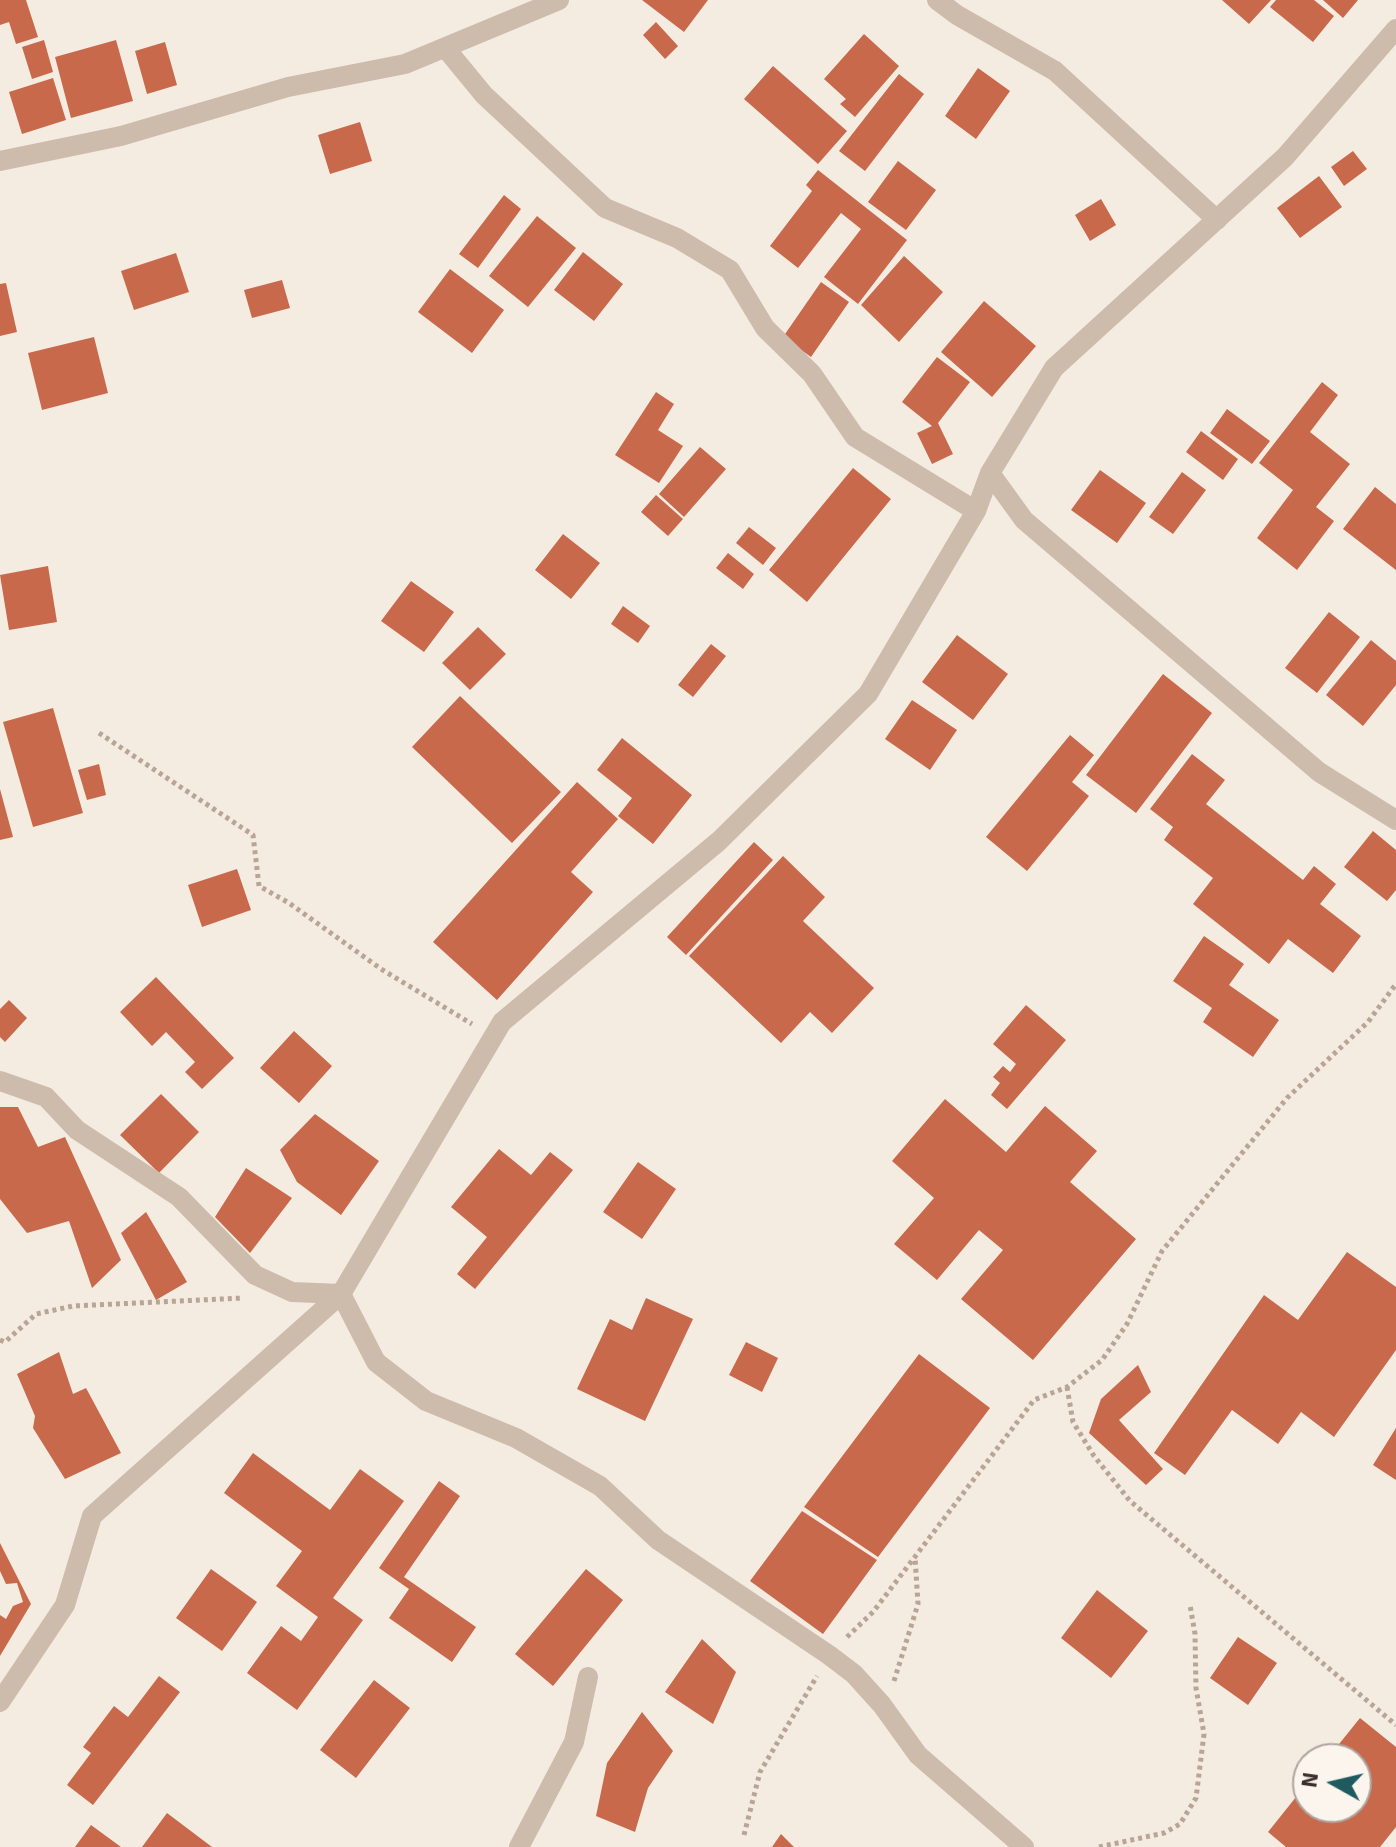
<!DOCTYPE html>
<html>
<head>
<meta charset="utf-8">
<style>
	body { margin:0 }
	#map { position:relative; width:1396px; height:1847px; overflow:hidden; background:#f4ebe1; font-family:Signika,sans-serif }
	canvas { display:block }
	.north { position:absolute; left:1292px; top:1743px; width:80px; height:80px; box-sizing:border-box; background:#fbf5ee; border:2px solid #aea6a0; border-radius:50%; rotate:278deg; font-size:22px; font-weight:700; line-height:32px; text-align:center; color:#3b302b }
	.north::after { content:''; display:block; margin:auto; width:28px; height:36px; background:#1f5a5e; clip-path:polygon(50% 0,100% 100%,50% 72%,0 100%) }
</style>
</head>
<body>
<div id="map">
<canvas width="1396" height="1847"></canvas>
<div class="north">N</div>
</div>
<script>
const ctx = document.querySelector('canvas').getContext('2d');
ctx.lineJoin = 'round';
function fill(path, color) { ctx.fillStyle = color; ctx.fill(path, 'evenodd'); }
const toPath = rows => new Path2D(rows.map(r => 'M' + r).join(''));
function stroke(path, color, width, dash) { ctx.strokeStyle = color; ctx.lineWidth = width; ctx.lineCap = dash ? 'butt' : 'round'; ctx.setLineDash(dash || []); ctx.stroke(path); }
const building = toPath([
	[0,0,26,0,38,37,16,44,9,22,0,25],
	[642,0,708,0,684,32],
	[1222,0,1271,0,1249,24],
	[1276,0,1314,0,1334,16,1313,42,1270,7],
	[1323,0,1358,0,1343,18],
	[656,22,678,46,665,59,643,35],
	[864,34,899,66,855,117,840,104,846,99,824,79],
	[44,40,53,72,32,79,22,47],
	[116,40,133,101,71,118,55,57],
	[165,42,177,85,147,94,135,51],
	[773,66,847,131,818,164,744,99],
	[978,68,1010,91,976,139,945,116],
	[899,74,924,94,865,171,839,151],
	[53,78,66,120,22,134,9,92],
	[360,122,372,161,330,174,318,135],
	[1353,151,1367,169,1344,186,1331,167],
	[898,161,936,190,906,230,868,202],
	[818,170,907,240,858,304,824,277,861,229,841,213,798,268,770,246,812,191,806,185],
	[1319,176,1342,207,1300,238,1277,208],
	[504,195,521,209,478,268,459,254],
	[1101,199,1116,225,1090,241,1075,215],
	[537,216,576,248,528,307,489,276],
	[583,252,623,284,594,321,554,290],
	[176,253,189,292,134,310,121,271],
	[904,256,943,292,899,342,861,305],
	[450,269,504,310,472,353,418,312],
	[282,280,290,308,252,318,244,290],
	[821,282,849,302,811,357,783,337],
	[6,283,17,332,0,336,0,284],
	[984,301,1036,346,992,397,941,352],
	[94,337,108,393,42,410,28,353],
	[937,357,970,382,938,423,953,454,932,464,917,433,932,426,902,402],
	[1322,382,1338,395,1310,432,1350,464,1316,507,1334,521,1297,570,1257,538,1293,490,1259,463],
	[656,392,674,404,658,430,683,446,659,483,615,455],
	[1227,409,1270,441,1252,464,1210,433],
	[1201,431,1238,459,1223,480,1186,452],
	[700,447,726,469,684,517,659,494],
	[853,468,891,499,807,602,769,570],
	[1100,470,1146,503,1117,543,1071,510],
	[1182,472,1206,490,1173,534,1149,517],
	[1375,487,1396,504,1396,570,1343,529],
	[656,495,683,519,668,536,641,512],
	[749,527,776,548,763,565,736,543],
	[563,534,600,563,571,599,535,570],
	[728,553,754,574,743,589,716,568],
	[48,566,57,622,9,630,0,575],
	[411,581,454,612,424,652,381,621],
	[623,606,650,626,638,643,611,624],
	[1329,612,1360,637,1317,693,1285,668],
	[478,627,506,654,470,690,442,663],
	[957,635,1008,674,973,720,922,682],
	[1371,640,1396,661,1396,685,1363,726,1326,695],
	[711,644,726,656,693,697,678,685],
	[1163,674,1212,713,1136,813,1086,775],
	[460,696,561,792,512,843,412,747],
	[912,700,957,730,930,770,885,739],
	[53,708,83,813,33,827,3,722],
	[1070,735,1094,755,1072,782,1089,796,1027,871,986,837],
	[622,738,692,795,653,844,618,816,632,798,597,770],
	[1192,754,1225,780,1206,804,1303,880,1314,866,1336,884,1320,904,1361,936,1333,973,1288,939,1269,964,1193,904,1213,878,1164,840,1173,827,1150,809],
	[99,764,106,795,87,800,78,770],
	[577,782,618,819,571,872,593,892,497,1000,433,942],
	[0,789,13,837,0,840],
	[1373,831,1396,850,1396,890,1387,901,1344,867],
	[754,842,773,860,686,955,667,937],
	[783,856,825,897,803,921,874,988,832,1033,810,1012,781,1043,689,956],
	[237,869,251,910,202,927,188,885],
	[1204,936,1244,964,1229,985,1279,1020,1253,1057,1203,1022,1212,1008,1173,981],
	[156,977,234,1058,202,1089,185,1072,195,1062,166,1032,152,1046,120,1012],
	[9,1000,27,1018,5,1042,0,1037,0,1009],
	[1026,1005,1066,1040,1007,1109,991,1095,1000,1083,993,1077,1003,1066,1010,1072,1016,1064,993,1044],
	[294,1031,332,1066,299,1103,260,1068],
	[161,1094,199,1132,159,1173,120,1135],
	[945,1099,1006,1152,1045,1106,1097,1151,1070,1182,1136,1239,1033,1360,961,1299,1003,1250,979,1230,937,1280,894,1244,934,1198,892,1161],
	[0,1107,18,1107,38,1147,65,1137,121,1260,92,1288,69,1221,27,1233,0,1199],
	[315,1114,379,1161,341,1215,297,1182,280,1150],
	[499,1149,531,1175,550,1152,573,1170,475,1289,457,1274,487,1237,451,1207],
	[638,1162,676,1189,642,1239,603,1212],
	[246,1168,292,1198,250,1253,215,1217],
	[146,1212,187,1282,156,1300,121,1233],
	[1347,1252,1396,1287,1396,1350,1334,1437,1301,1412,1278,1444,1232,1410,1185,1475,1154,1453,1264,1295,1298,1320],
	[646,1298,693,1319,645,1421,577,1389,610,1319,632,1330],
	[746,1342,778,1358,762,1392,729,1375],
	[59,1352,73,1394,86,1388,121,1453,65,1479,33,1428,35,1416,17,1374],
	[919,1354,990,1408,878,1557,804,1507],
	[1138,1365,1151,1392,1119,1420,1163,1469,1146,1485,1089,1433,1101,1399],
	[1396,1428,1396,1480,1373,1465],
	[253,1453,330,1510,360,1469,404,1501,333,1598,363,1620,297,1710,247,1673,281,1626,301,1641,318,1617,276,1586,302,1551,224,1493],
	[439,1481,460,1496,404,1577,476,1627,452,1662,389,1618,409,1589,379,1568],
	[802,1511,877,1560,823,1634,750,1581],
	[0,1543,31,1604,0,1656,0,1615,6,1619,13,1606,23,1602,17,1583,6,1584,0,1571],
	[211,1569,257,1602,222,1651,176,1618],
	[586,1569,623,1600,553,1686,515,1654],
	[1097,1590,1148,1631,1111,1678,1061,1638],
	[1238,1637,1277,1663,1248,1705,1210,1678],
	[702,1639,736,1672,713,1724,665,1692],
	[159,1676,180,1692,93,1805,67,1785,91,1753,83,1747,114,1706,128,1717],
	[374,1680,410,1708,356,1778,320,1750],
	[642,1712,673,1751,648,1788,635,1832,596,1816,607,1763],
	[1360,1718,1396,1747,1396,1827,1380,1847,1286,1847,1268,1832,1308,1782,1308,1807,1356,1807,1356,1759,1327,1759],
	[167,1813,212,1847,142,1847],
	[91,1825,121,1847,75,1847],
	[781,1834,794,1847,772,1847]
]);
const path = toPath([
	[99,733,253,835,259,886,289,903,381,969,472,1024],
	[0,1340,5,1342,36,1314,73,1306,243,1298],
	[1067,1387,1073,1422,1094,1456,1130,1501,1396,1725],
	[847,1637,873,1612,1034,1400,1067,1387,1102,1360,1127,1324,1162,1251,1287,1098,1368,1022,1396,984],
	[894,1681,918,1604,915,1557],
	[744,1835,760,1772,817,1676],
	[1099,1847,1164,1833,1180,1824,1196,1798,1204,1734,1196,1688,1195,1634,1190,1605]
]);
const minor = toPath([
	[937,0,957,15,1055,71,1217,220],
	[447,50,484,95,605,208,677,238,730,270,765,328,812,374,855,437,976,511],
	[0,161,121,136,288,87,405,64,559,0],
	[990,473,1024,520,1319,772,1396,820],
	[0,1081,46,1097,77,1130,179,1197,255,1275,292,1292,341,1294,376,1362,426,1401,516,1438,600,1486,658,1540,829,1655,854,1674,882,1705,918,1755,1024,1847],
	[0,1702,65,1605,92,1516,341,1294,502,1022,719,841,868,694,976,511,990,473,1054,368,1285,157,1396,29],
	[519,1847,574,1742,588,1677]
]);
fill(building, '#c8694b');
stroke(path, '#b9a596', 5, [4, 4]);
stroke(minor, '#cdbbac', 20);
</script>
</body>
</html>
